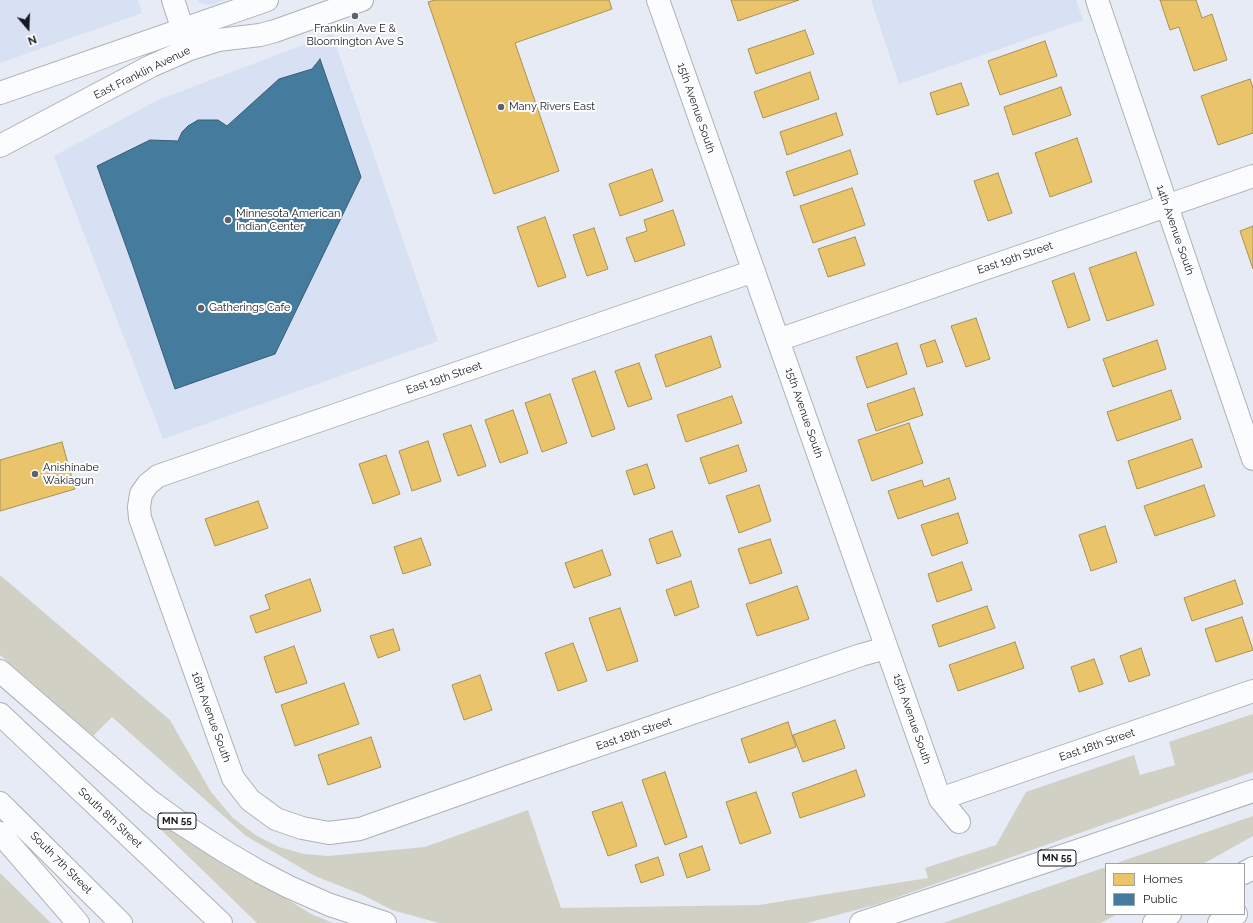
<!DOCTYPE html>
<html>
<head>
<meta charset="utf-8">
<style>
	body { margin:0 }
	#map { position:relative; width:1253px; height:923px; overflow:hidden; background:#e6ebf5; font-family:Raleway,sans-serif }
	canvas { display:block }
	.legend { position:absolute; left:1105px; top:863px; width:140px; height:52px; box-sizing:border-box; background:#fff; border:1px solid #a2a3a6; margin:0; padding:5px 7px; list-style:none; font-size:12px; color:#161920 }
	.legend li { display:flex; align-items:center; gap:8px; height:20px }
	.legend b { width:20px; border:1px solid #a2a3a6 }
	.north { position:absolute; left:8px; top:8px; width:40px; height:40px; -webkit-text-stroke:3px #fff; paint-order:stroke; rotate:161deg; font-size:11px; font-weight:700; line-height:16px; text-align:center; color:#161920 }
	.north::after { content:''; display:block; margin:auto; width:14px; height:18px; background:#161920; clip-path:polygon(50% 0,100% 100%,50% 72%,0 100%) }
</style>
</head>
<body>
<div id="map">
<canvas width="1253" height="923"></canvas>
<ul class="legend">
<li><b style="height:11px;background:#e9c46a"></b>Homes</li>
<li><b style="height:11px;background:#457b9d"></b>Public</li>
</ul>
<div class="north">N</div>
</div>
<script>
const ctx = document.querySelector('canvas').getContext('2d');
ctx.lineJoin = 'round';
function fill(path, color) { ctx.fillStyle = color; ctx.fill(path, 'evenodd'); }
const toPath = rows => new Path2D(rows.map(r => 'M' + r).join(''));
function stroke(path, color, width, dash) { ctx.strokeStyle = color; ctx.lineWidth = width; ctx.lineCap = dash ? 'butt' : 'round'; ctx.setLineDash(dash || []); ctx.stroke(path); }
function label(font, color, halo, rows, align = 'center') {
  ctx.font = font + ' Raleway,sans-serif'; ctx.lineWidth = 4; ctx.setLineDash([]); ctx.textBaseline = 'middle'; ctx.strokeStyle = halo; ctx.fillStyle = color; for (const [text, x, y, turn = 0] of rows) {
    ctx.save(); ctx.translate(x, y); ctx.rotate((+turn || 0) * Math.PI / 180); ctx.textAlign = isNaN(turn) ? turn : align; if (halo) ctx.strokeText(text, 0, 0); ctx.fillText(text, 0, 0); ctx.restore();
  }
}
const built = toPath([
	[0,0,138,0,142,13,0,63],
	[197,0,225,0,211,5,202,4],
	[871,0,1076,0,1083,20,899,84],
	[332,34,438,341,163,439,54,156,158,100]
]);
const green = toPath([
	[0,575,170,720,211,792,233,818,257,836,279,847,304,854,328,856,425,847,528,810,561,908,759,905,928,878,925,868,996,845,1026,792,1134,755,1140,775,1175,765,1169,742,1253,714,1253,772,878,904,807,923,439,923,392,910,363,895,315,876,246,836,112,717,93,736,0,655],
	[1253,816,1253,836,1203,864,1114,864],
	[164,818,272,890,311,914,333,923,257,923,157,826],
	[1106,867,1106,914,1117,914,1101,923,943,923],
	[0,873,51,923,0,923]
]);
const homes = toPath([
	[435,0,609,0,612,9,515,43,559,171,494,194,428,2,435,0],
	[731,0,799,0,738,21,731,0],
	[1160,0,1196,0,1202,18,1212,14,1227,60,1194,71,1179,27,1170,30,1160,0],
	[805,30,814,54,756,74,748,49,805,30],
	[1045,41,1057,76,1000,95,988,61,1045,41],
	[810,72,819,99,763,118,754,92,810,72],
	[1250,79,1253,88,1253,133,1218,145,1201,96,1250,79],
	[961,83,969,105,937,115,930,93,961,83],
	[1061,87,1071,115,1013,135,1004,107,1061,87],
	[836,113,843,135,787,155,780,132,836,113],
	[1077,138,1092,182,1050,197,1035,153,1077,138],
	[850,150,858,174,794,196,786,172,850,150],
	[652,169,663,201,620,216,609,184,652,169],
	[998,173,1012,213,988,221,974,181,998,173],
	[852,188,865,225,813,243,800,206,852,188],
	[673,210,685,245,635,262,626,238,647,231,644,220,673,210],
	[545,217,566,277,538,287,517,227,545,217],
	[1253,226,1253,269,1240,231,1253,226],
	[594,228,608,269,587,276,573,235,594,228],
	[855,237,865,265,828,277,818,249,855,237],
	[1136,252,1154,305,1107,321,1089,268,1136,252],
	[1074,273,1090,320,1068,328,1052,281,1074,273],
	[976,318,990,359,966,367,951,326,976,318],
	[711,336,721,367,666,387,655,355,711,336],
	[935,340,943,362,927,367,920,345,935,340],
	[1157,340,1166,369,1113,387,1103,359,1157,340],
	[897,343,907,374,867,388,856,357,897,343],
	[639,363,652,399,628,407,615,371,639,363],
	[595,371,615,429,592,437,572,379,595,371],
	[914,388,923,415,876,431,867,404,914,388],
	[1171,390,1181,419,1117,441,1107,412,1171,390],
	[550,394,567,443,542,452,525,403,550,394],
	[732,396,742,423,686,442,677,415,732,396],
	[513,410,528,453,500,463,485,420,513,410],
	[909,423,923,463,872,481,858,440,909,423],
	[471,425,486,466,458,476,443,434,471,425],
	[1192,439,1202,467,1137,489,1128,461,1192,439],
	[428,441,441,481,412,491,399,451,428,441],
	[62,442,75,489,0,511,0,460,62,442],
	[738,445,747,471,709,484,700,458,738,445],
	[386,455,400,494,373,504,359,464,386,455],
	[647,464,655,488,634,495,626,471,647,464],
	[949,478,956,499,898,519,888,491,922,480,924,487,949,478],
	[759,485,771,521,739,533,726,496,759,485],
	[1204,485,1215,516,1155,536,1144,506,1204,485],
	[258,501,268,528,215,546,205,519,258,501],
	[958,513,968,543,932,556,921,525,958,513],
	[1105,526,1117,562,1091,571,1079,535,1105,526],
	[672,531,681,556,657,564,649,539,672,531],
	[421,538,431,565,403,574,394,547,421,538],
	[770,539,782,573,750,584,738,549,770,539],
	[602,550,611,575,574,588,565,563,602,550],
	[962,562,972,590,937,602,928,574,962,562],
	[310,579,321,611,256,633,250,616,270,609,265,595,310,579],
	[1235,580,1243,604,1192,621,1184,598,1235,580],
	[691,581,699,607,675,616,666,590,691,581],
	[797,586,809,619,757,636,746,604,797,586],
	[987,606,995,628,939,647,932,625,987,606],
	[620,608,638,661,607,671,589,618,620,608],
	[1242,617,1253,650,1216,662,1205,629,1242,617],
	[393,629,400,650,378,658,370,636,393,629],
	[1015,642,1024,668,958,691,949,665,1015,642],
	[573,643,587,681,558,691,545,653,573,643],
	[294,646,307,683,276,693,264,657,294,646],
	[1141,648,1150,675,1129,682,1120,656,1141,648],
	[1094,659,1103,684,1079,692,1071,667,1094,659],
	[480,675,492,710,464,720,452,685,480,675],
	[344,683,359,724,295,746,281,705,344,683],
	[835,720,845,748,803,762,793,735,835,720],
	[788,722,796,747,749,763,741,739,788,722],
	[371,737,381,767,328,785,318,755,371,737],
	[856,770,865,796,800,818,792,793,856,770],
	[665,772,687,837,665,845,642,780,665,772],
	[756,792,771,833,740,844,726,802,756,792],
	[622,802,637,846,608,856,592,812,622,802],
	[702,846,710,870,687,878,679,854,702,846],
	[658,857,664,875,641,883,635,865,658,857]
]);
const public = toPath([
	[320,59,361,177,275,354,175,389,132,263,97,166,150,140,178,141,182,132,188,126,198,120,218,120,227,126,279,79,312,69,320,59]
]);
const minor = toPath([
	[658,0,940,799,959,822],
	[1097,0,1253,459],
	[754,271,158,476,148,484,141,494,139,507,140,518,233,778,250,800,276,819,302,828,329,833,360,829,527,770,861,655,886,648],
	[778,340,1253,176],
	[940,799,1253,691]
]);
const tertiary = toPath([
	[173,0,189,48]
]);
const secondary = toPath([
	[0,93,267,0],
	[0,146,151,66,190,49,218,40,260,35,275,31,362,0]
]);
const motorway = toPath([
	[0,671,150,801,179,822,224,851,260,872,289,887,330,905,385,923],
	[0,714,221,923],
	[0,803,121,923],
	[0,833,78,923],
	[1244,873,1253,868],
	[861,923,1074,852,1253,791],
	[1154,923,1170,914],
	[1219,923,1236,914]
]);
const markers = [
	[355,16,4,"#5f626b"],
	[501,107,4,"#5f626b"],
	[228,220,4,"#5f626b"],
	[201,308,4,"#5f626b"],
	[35,474,4,"#5f626b"]
];
const shields = [
	[177,821,38],
	[1057,858,38]
];
const shieldNames = [
	["MN 55",177,821],
	["MN 55",1057,858]
];
const poiNames = [
	["Franklin Ave E &",355,29,"center"],
	["Bloomington Ave S",355,42,"center"],
	["Many Rivers East",509,107],
	["Minnesota American",236,214],
	["Indian Center",236,227],
	["Gatherings Cafe",209,308],
	["Anishinabe",43,468],
	["Wakiagun",43,481]
];
const streetNames = [
	["East Franklin Avenue",142,73,-26],
	["15th Avenue South",696,108,71],
	["14th Avenue South",1175,230,71],
	["East 19th Street",1015,258,-19],
	["East 19th Street",444,378,-19],
	["15th Avenue South",804,413,71],
	["16th Avenue South",211,717,70],
	["15th Avenue South",912,719,71],
	["East 18th Street",634,734,-19],
	["East 18th Street",1097,745,-19],
	["South 8th Street",110,818,43],
	["South 7th Street",61,863,45]
];
fill(built, '#d8e1f3');
fill(green, '#d0d1c4');
fill(homes, '#e9c46a');
stroke(homes, '#aa9154', 1);
fill(public, '#457b9d');
stroke(public, '#375e78', 1);
stroke(minor, '#acb0b7', 24);
stroke(tertiary, '#acb0b7', 24);
stroke(secondary, '#acb0b7', 24);
stroke(motorway, '#acb0b7', 24);
stroke(minor, '#fbfcfe', 22);
stroke(tertiary, '#fbfcfe', 22);
stroke(secondary, '#fbfcfe', 22);
stroke(motorway, '#fbfcfe', 22);
for (const [x, y, r, color] of markers) { const dot = new Path2D(); dot.arc(x, y, r, 0, 2 * Math.PI); ctx.fillStyle = color; ctx.fill(dot); stroke(dot, '#fff', 1.5); }
for (const [x, y, w] of shields) { const box = new Path2D(); box.roundRect(x - w / 2, y - 8, w, 16, 3); ctx.fillStyle = '#fff'; ctx.fill(box); stroke(box, '#161920', 1); }
label('bold 10px', '#161920', null, shieldNames);
label('11px', '#161920', '#fff', poiNames, 'left');
label('11px', '#161920', '#fff', streetNames);
</script>
</body>
</html>
